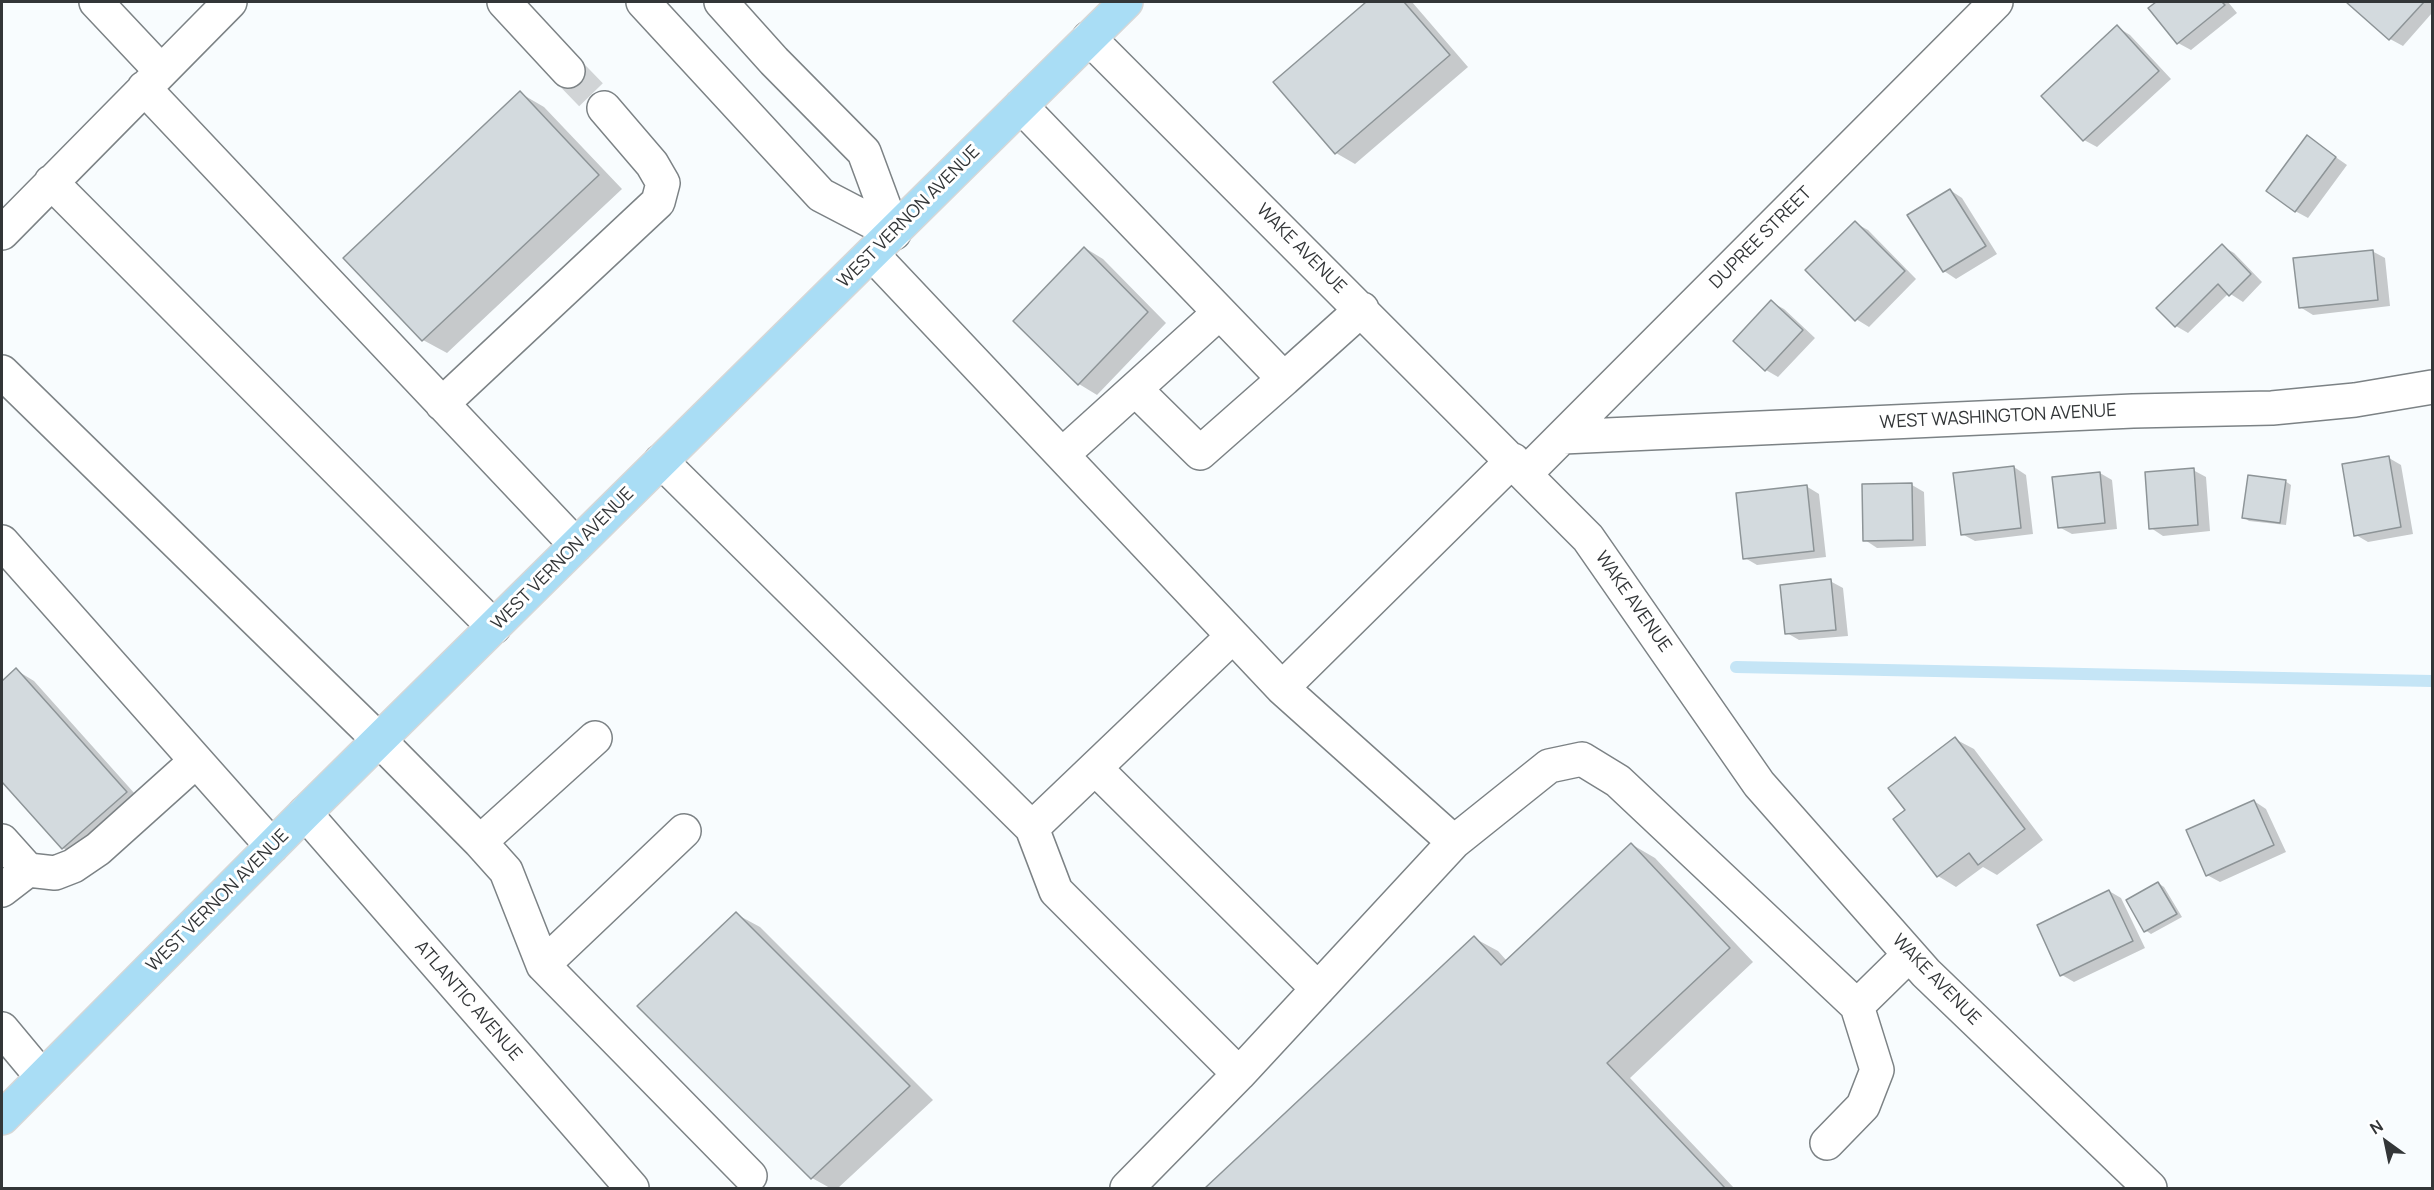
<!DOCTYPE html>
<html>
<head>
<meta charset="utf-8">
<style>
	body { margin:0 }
	#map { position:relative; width:2434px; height:1190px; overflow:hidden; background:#f8fcfe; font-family:Manrope,sans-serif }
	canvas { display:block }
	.frame { position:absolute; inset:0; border:3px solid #333638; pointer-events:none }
	.north { position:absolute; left:2356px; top:1112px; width:60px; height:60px; -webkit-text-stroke:4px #fff; paint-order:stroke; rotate:327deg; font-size:16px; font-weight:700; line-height:24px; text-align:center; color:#333638 }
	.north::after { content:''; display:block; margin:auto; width:21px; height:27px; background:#333638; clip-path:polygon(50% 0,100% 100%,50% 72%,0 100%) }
</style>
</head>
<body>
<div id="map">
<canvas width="2434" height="1190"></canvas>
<div class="frame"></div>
<div class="north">N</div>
</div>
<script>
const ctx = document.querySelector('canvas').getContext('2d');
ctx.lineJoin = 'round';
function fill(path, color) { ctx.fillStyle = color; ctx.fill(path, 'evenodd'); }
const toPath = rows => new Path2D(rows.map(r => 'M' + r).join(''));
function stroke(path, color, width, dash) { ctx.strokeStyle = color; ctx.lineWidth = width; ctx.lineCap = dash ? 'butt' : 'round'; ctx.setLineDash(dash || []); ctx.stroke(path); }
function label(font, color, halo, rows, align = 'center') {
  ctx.font = font + ' Manrope,sans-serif'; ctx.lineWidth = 6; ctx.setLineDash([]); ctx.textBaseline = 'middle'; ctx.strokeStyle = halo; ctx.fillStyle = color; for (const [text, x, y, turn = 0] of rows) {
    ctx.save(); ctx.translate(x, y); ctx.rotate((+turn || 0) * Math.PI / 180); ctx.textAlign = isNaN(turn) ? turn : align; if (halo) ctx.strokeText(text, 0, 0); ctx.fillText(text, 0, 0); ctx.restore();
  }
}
const shadow = toPath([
	[1369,2,1412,2,1468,67,1355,164,1336,153,1275,82],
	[2158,2,2228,2,2237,13,2191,50,2178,43,2150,8],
	[2348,2,2432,2,2432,13,2403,46,2390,39],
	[2117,27,2130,35,2171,79,2097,147,2084,140,2043,96],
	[520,93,544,107,622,189,447,353,423,340],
	[2307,137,2347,165,2308,218,2295,211],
	[1950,190,1962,198,1997,254,1956,279,1944,271],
	[1855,223,1868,230,1916,279,1869,327,1856,319],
	[2222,246,2234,253,2262,282,2243,302,2229,293,2188,333,2176,326],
	[1085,248,1103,259,1166,323,1097,395,1079,384,1015,321],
	[2372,251,2385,258,2390,306,2313,315,2300,307],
	[1771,302,1784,309,1815,338,1778,377,1766,370],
	[2389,458,2401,465,2413,534,2368,542,2356,535],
	[2014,467,2026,475,2033,534,1975,541,1962,534],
	[2193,470,2206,477,2210,531,2163,536,2151,528],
	[2100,473,2112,480,2117,529,2072,534,2059,527],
	[2285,481,2291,485,2286,525,2249,521,2243,517],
	[1912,485,1924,492,1926,546,1877,548,1865,540],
	[1806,486,1819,494,1826,557,1757,565,1745,558],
	[1830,581,1843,588,1848,636,1799,640,1787,633],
	[16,670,34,681,144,804,82,859,63,848,2,779,2,683],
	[1955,739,1974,749,2043,840,1997,875,1983,867,1956,887,1938,876,1907,810],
	[2254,801,2266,809,2286,852,2220,882,2207,875],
	[1631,844,1655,858,1753,962,1630,1078,1734,1188,1207,1188,1474,938,1498,951,1507,961],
	[2158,883,2164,887,2182,917,2151,934,2145,930],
	[2109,891,2121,898,2145,948,2074,982,2062,975],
	[736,914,760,927,933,1100,838,1188,830,1188,812,1178]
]);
const stream = toPath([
	[1736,667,2432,681]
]);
const building = toPath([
	[1366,2,1404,2,1450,55,1335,154,1273,82,1366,2],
	[2156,2,2222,2,2225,5,2177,44,2148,8,2156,2],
	[2346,2,2424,2,2389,40,2346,2],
	[2117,25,2159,71,2083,141,2041,96,2117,25],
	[520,91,599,175,422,341,343,258,520,91],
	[2307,135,2336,157,2295,212,2266,191,2307,135],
	[1950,189,1986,246,1943,272,1907,215,1950,189],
	[1855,221,1905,271,1855,321,1805,270,1855,221],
	[2222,244,2251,274,2229,296,2218,284,2175,327,2156,308,2222,244],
	[1084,247,1148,312,1078,385,1013,321,1084,247],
	[2373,250,2378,300,2299,308,2293,258,2373,250],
	[1771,300,1803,330,1765,371,1733,341,1771,300],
	[2389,456,2401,527,2354,536,2342,464,2389,456],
	[2014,466,2021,528,1961,535,1953,473,2014,466],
	[2194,468,2198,525,2149,529,2145,472,2194,468],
	[2100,472,2105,523,2058,528,2052,477,2100,472],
	[2248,475,2286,480,2280,523,2242,518,2248,475],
	[1912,483,1913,540,1863,541,1862,484,1912,483],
	[1807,485,1814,551,1743,559,1736,493,1807,485],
	[1831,579,1836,630,1785,634,1780,585,1831,579],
	[16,668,127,792,62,849,2,782,2,681,16,668],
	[1955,737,2025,829,1978,865,1969,853,1937,877,1893,819,1905,810,1888,788,1955,737],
	[2254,800,2274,845,2206,876,2186,830,2254,800],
	[1631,843,1730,948,1607,1063,1725,1188,1205,1188,1474,936,1501,965,1631,843],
	[2158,882,2177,914,2144,932,2126,900,2158,882],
	[2109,890,2133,941,2060,976,2037,925,2109,890],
	[736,912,910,1086,811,1179,637,1006,736,912]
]);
const minorTunnel = toPath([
	[568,71,604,108]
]);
const minor = toPath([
	[96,2,161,71],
	[504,2,568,71],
	[643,2,821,195,894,233],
	[721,2,774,61,864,152,894,233],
	[1089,38,1588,538,1759,784,1926,973,2150,1188],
	[144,88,576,545],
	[1021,106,1284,379,1362,309],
	[51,182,494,627],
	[2,233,230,2],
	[2,372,379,740,480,842,506,871,543,965,750,1176],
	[1135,389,1219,313],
	[442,404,658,202,663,183,652,164,604,108],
	[1563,437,2133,411,2272,408,2355,400,2432,387],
	[1062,455,1135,389,1200,453,1284,379],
	[661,461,1032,828,1233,636,872,254],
	[1526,473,1996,2],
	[2,542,272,846],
	[1233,636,1282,688,1513,460],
	[1095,768,1318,989],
	[305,813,632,1188],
	[1032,828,1056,891,1239,1074,1454,842,1282,688],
	[2,841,28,870,2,890],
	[480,842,595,738],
	[1454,842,1549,766,1582,759,1618,781,1857,1006,1909,955],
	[28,870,55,873,73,866,98,849,196,761],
	[543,965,684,831],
	[2,1029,42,1077],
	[1827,1143,1863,1106,1877,1070,1857,1006],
	[1127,1188,1239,1074]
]);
const major = toPath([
	[2,1118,305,813,1126,2]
]);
const streetNames = [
	["WEST VERNON AVENUE",909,217,-45],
	["DUPREE STREET",1761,238,-45],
	["WAKE AVENUE",1301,249,45],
	["WEST WASHINGTON AVENUE",1998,417,-3],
	["WEST VERNON AVENUE",563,559,-45],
	["WAKE AVENUE",1633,602,55],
	["WEST VERNON AVENUE",218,901,-45],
	["WAKE AVENUE",1936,980,46],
	["ATLANTIC AVENUE",468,1001,49]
];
fill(shadow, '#0003');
stroke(stream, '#c5e5f6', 12);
fill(building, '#d3dade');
stroke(building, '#8d9497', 1.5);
stroke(minorTunnel, '#d1d4d6', 33, [33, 16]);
stroke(minor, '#7c8285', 36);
stroke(major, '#d6d7d7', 36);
stroke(minor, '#fff', 33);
stroke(major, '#a9ddf5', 33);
label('18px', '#333638', '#fff', streetNames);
</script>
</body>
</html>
